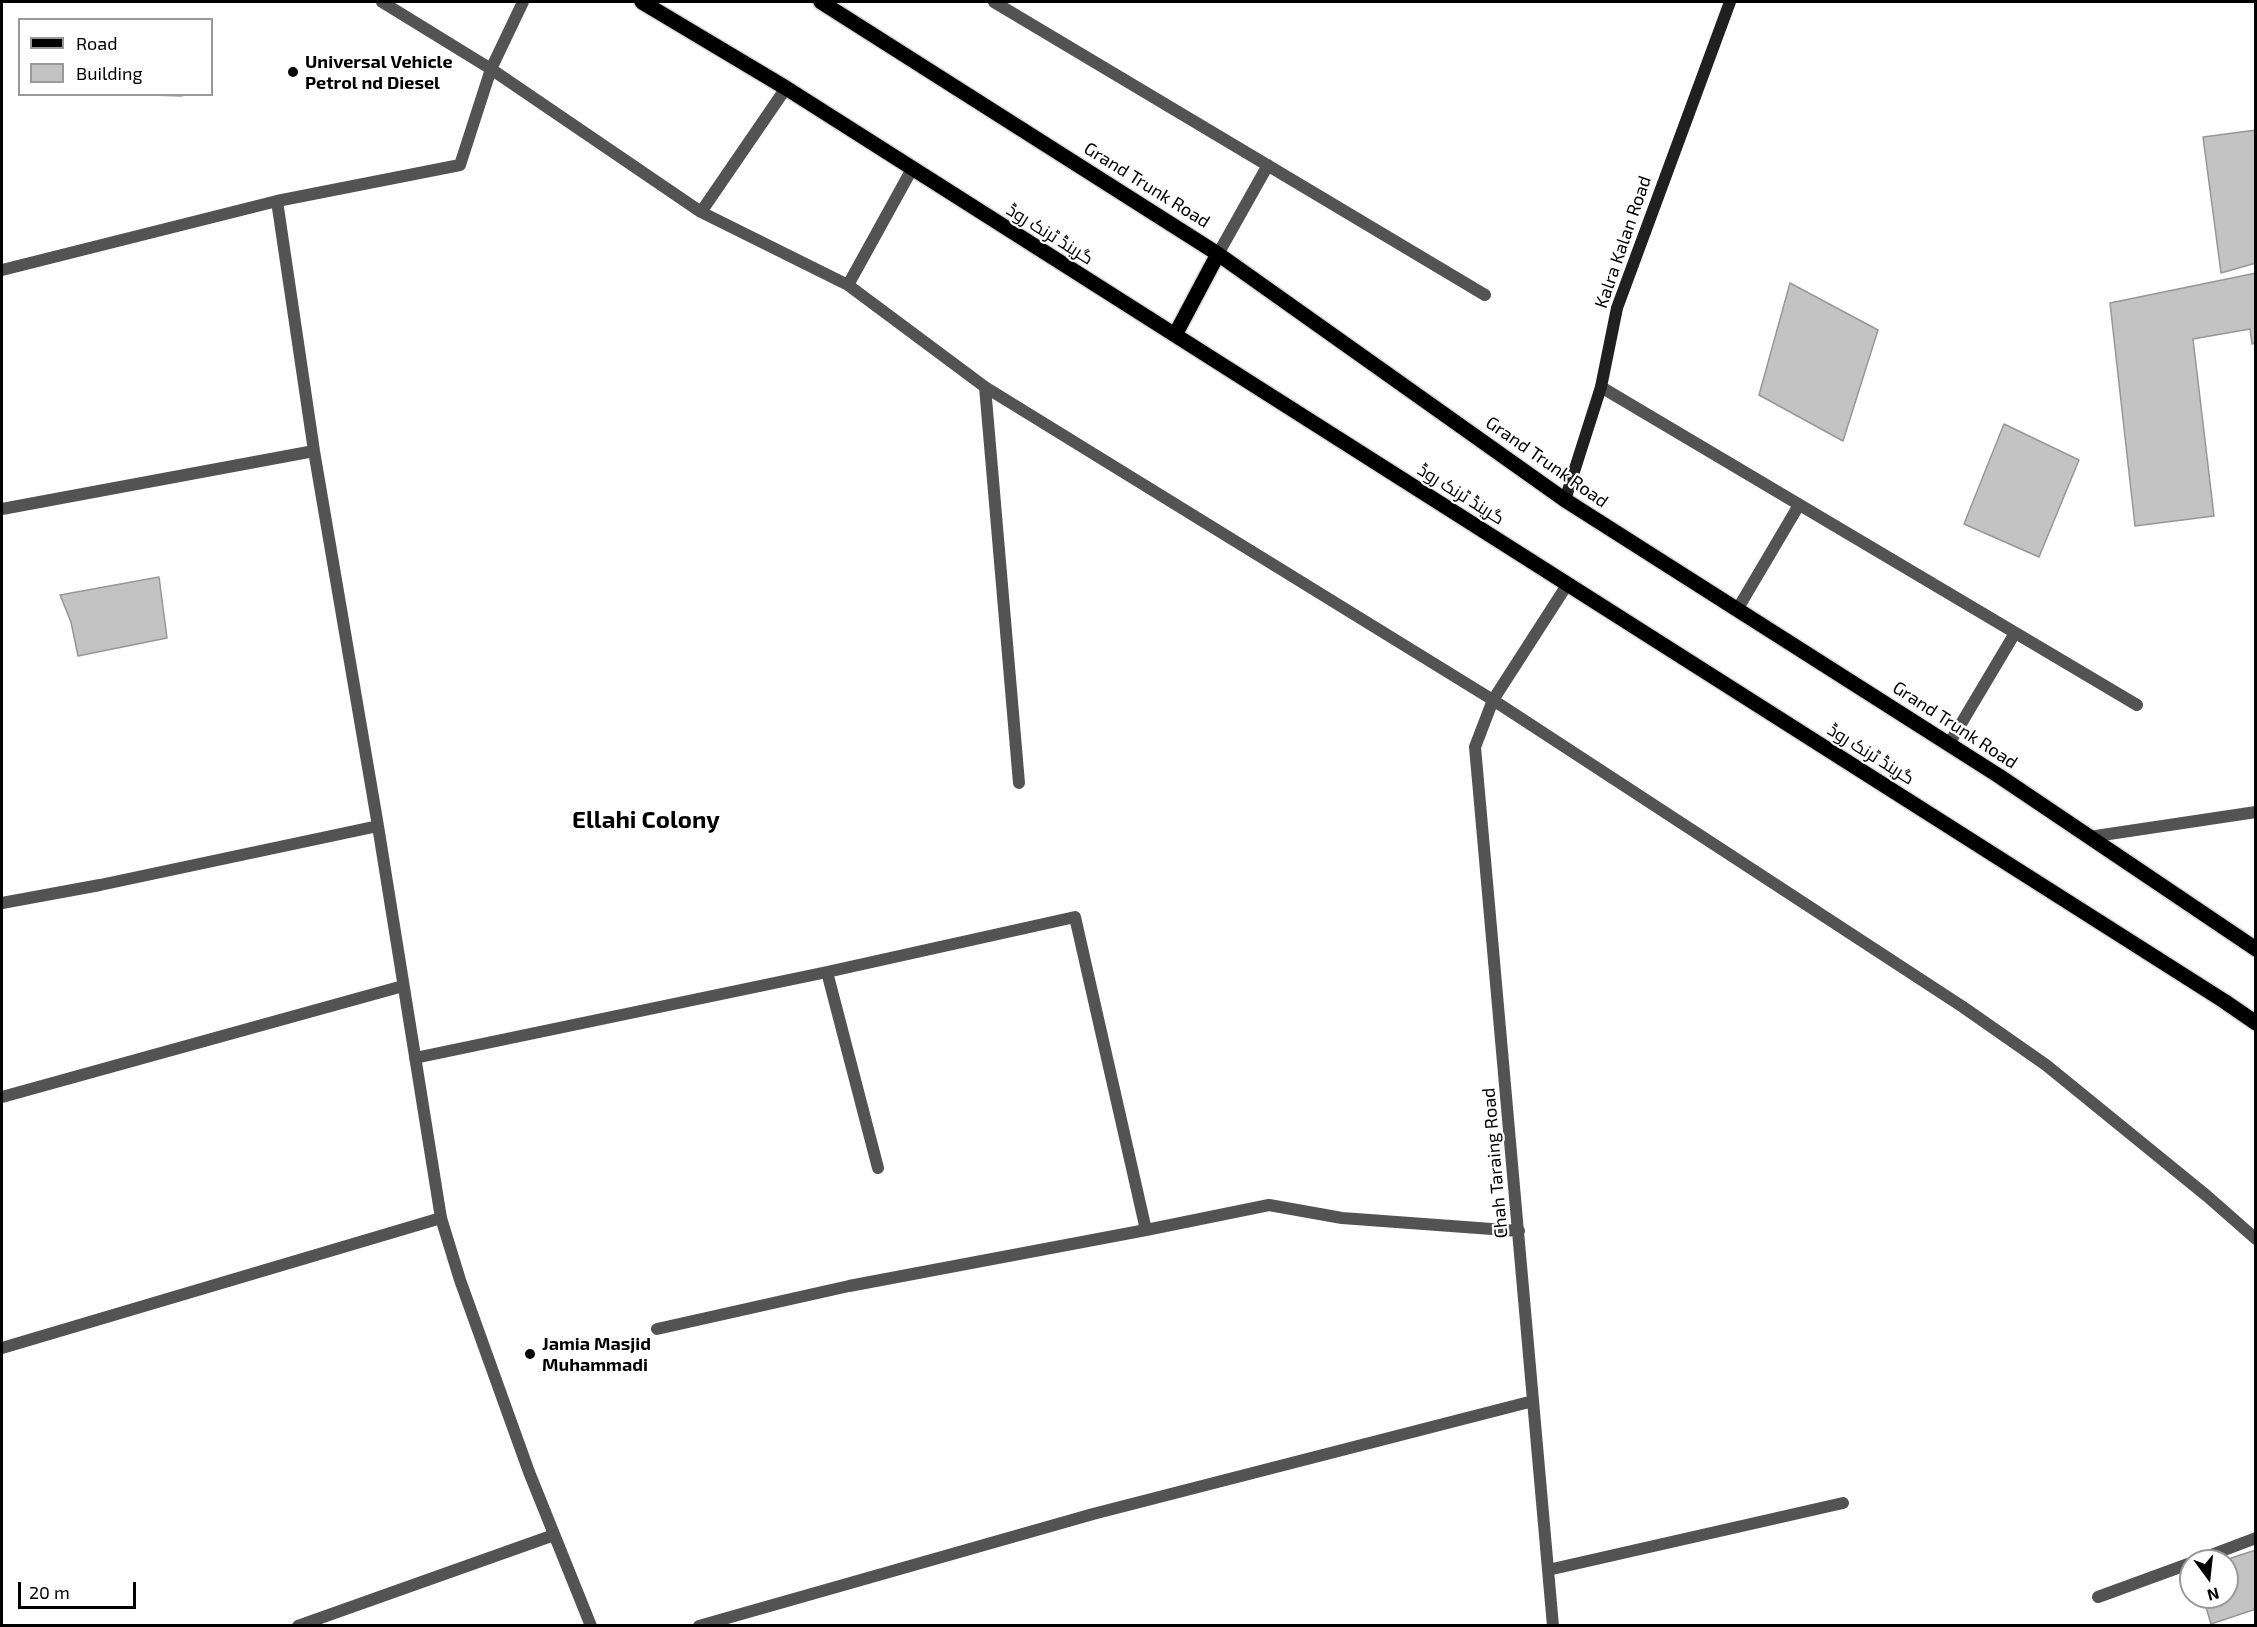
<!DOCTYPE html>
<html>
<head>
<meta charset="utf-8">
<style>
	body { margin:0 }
	#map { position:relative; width:2257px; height:1627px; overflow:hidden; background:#fff; font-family:"Exo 2",sans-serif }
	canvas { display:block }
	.frame { position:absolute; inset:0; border:3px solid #000; pointer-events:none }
	.legend { position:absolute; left:18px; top:18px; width:195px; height:78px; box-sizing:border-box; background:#fff; border:2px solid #999; margin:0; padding:8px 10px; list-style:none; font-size:18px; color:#000 }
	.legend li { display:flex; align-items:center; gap:12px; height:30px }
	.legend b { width:30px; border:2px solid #999 }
	.north { position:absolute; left:2179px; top:1549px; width:60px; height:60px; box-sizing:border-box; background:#fff; border:2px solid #999; border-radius:50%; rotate:165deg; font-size:16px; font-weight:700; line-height:24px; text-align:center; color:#000 }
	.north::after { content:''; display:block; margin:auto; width:21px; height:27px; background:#000; clip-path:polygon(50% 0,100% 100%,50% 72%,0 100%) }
	.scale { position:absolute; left:18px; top:1582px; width:118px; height:27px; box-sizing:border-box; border:3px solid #000; border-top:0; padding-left:8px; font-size:18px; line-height:21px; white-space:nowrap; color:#000; -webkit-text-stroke:4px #fff; paint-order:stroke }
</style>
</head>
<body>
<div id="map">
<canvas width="2257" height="1627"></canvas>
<div class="frame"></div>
<ul class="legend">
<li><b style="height:8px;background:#000"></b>Road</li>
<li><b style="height:16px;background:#c3c3c3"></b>Building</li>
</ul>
<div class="north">N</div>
<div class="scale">20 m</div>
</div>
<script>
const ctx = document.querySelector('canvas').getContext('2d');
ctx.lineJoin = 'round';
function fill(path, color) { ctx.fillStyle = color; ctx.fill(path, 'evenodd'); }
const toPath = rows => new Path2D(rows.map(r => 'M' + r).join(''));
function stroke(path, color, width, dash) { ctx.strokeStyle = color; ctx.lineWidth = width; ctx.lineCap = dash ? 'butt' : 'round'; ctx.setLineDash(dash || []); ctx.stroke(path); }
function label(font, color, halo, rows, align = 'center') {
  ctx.font = font + ' "Exo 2",Cairo,sans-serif'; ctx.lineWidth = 4.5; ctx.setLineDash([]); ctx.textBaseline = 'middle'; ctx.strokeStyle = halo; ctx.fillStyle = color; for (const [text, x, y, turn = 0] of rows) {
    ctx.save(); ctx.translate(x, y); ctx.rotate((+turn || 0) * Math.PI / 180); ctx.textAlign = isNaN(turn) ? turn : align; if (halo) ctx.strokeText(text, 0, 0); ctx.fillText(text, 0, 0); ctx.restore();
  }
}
const building = toPath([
	[121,94,182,94,182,96,121,94],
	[2256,130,2256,263,2221,273,2203,137,2256,130],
	[2256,273,2256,343,2252,344,2250,329,2193,339,2214,516,2135,526,2110,303,2256,273],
	[1790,283,1878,330,1843,441,1759,395,1790,283],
	[2004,424,2079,460,2039,557,1964,524,2004,424],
	[159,577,167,638,78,656,71,622,60,595,159,577],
	[2256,1550,2256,1609,2211,1624,2203,1597,2227,1597,2227,1561,2222,1561,2256,1550]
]);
const lane = toPath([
	[994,2,1485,295],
	[1218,254,1268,165],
	[2089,837,2256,812]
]);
const street = toPath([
	[382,2,491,69,701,212,848,285,985,387,1493,700,1963,1007,2046,1065,2207,1196,2256,1239],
	[523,2,491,69,460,165,277,201,314,451,378,826,441,1218,460,1280,529,1472,591,1626],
	[701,212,786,88],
	[2,270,277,201],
	[848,285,912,169],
	[985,387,1019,783],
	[1601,387,2137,705],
	[2,509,314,451],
	[1737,610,1799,505],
	[1949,744,2015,633],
	[2,903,100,885,378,826],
	[827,972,878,1168],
	[415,1058,827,972,1075,917,1146,1230],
	[2,1097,403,986],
	[657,1329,849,1286,1146,1230,1269,1205,1342,1218,1519,1231],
	[2,1348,441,1218],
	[2195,1561,2256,1538],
	[1548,1570,1843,1503],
	[2098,1597,2191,1563],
	[298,1626,554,1535],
	[699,1626,1093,1514,1533,1401],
	[1553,1626,1475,747,1493,700,1567,585]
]);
const secondary = toPath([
	[1565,500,1601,387,1617,308,1730,2]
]);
const primary = toPath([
	[642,2,786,88,2224,1001,2256,1023],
	[821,2,1218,254,1565,500,1999,776,2256,949],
	[1175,335,1218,254]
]);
const markers = [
	[293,72,6,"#000"],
	[530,1354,6,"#000"]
];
const poiNames = [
	["Universal Vehicle",305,62],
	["Petrol nd Diesel",305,83],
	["Jamia Masjid",542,1344],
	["Muhammadi",542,1365]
];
const streetNames = [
	["Grand Trunk Road",1147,185,32],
	["گرینڈ ٹرنک روڈ",1050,234,32],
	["Kalra Kalan Road",1623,242,-71],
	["Grand Trunk Road",1547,462,35],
	["گرینڈ ٹرنک روڈ",1461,494,32],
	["Grand Trunk Road",1955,725,33],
	["گرینڈ ٹرنک روڈ",1871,754,32],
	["Chah Taraing Road",1495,1163,-95]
];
const districtNames = [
	["Ellahi Colony",646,820]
];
fill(building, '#c3c3c3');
stroke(building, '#979797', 1.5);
stroke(primary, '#dbdbdb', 18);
stroke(lane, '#535353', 12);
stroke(street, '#535353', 12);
stroke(secondary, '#202020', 12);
stroke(primary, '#000', 15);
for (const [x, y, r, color] of markers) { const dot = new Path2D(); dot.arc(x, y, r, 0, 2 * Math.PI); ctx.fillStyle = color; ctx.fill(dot); stroke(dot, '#fff', 2); }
label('bold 18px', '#000', '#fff', poiNames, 'left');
label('18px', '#000', '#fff', streetNames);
label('bold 24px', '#000', '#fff', districtNames);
</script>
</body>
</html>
